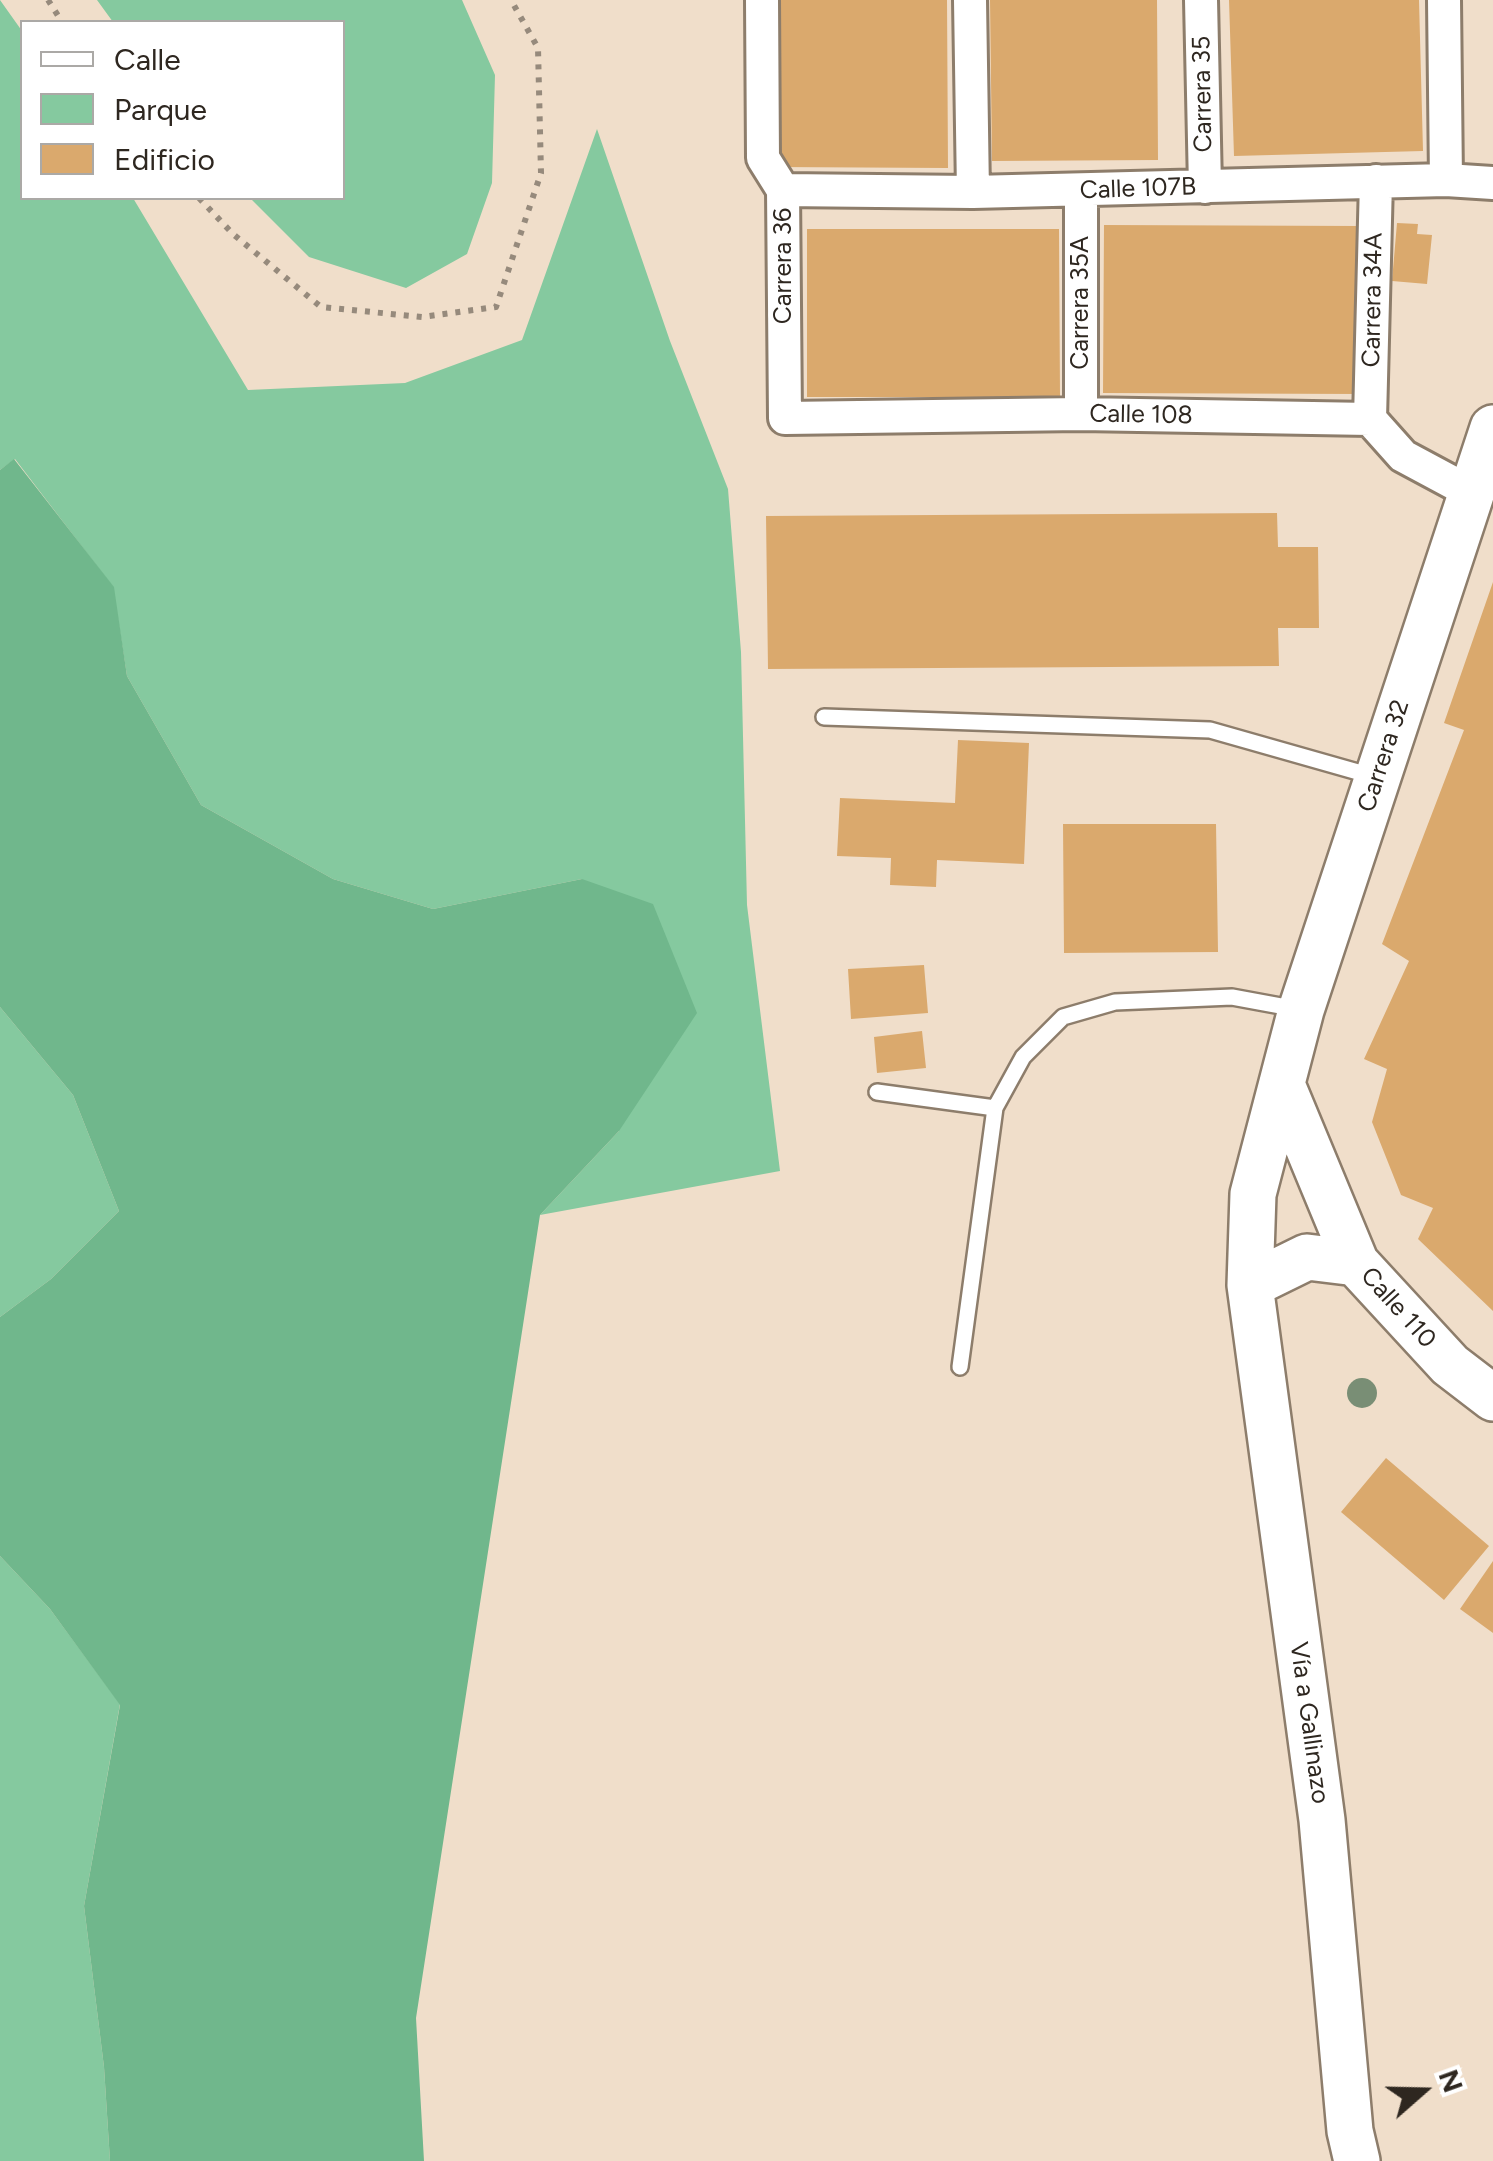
<!DOCTYPE html>
<html>
<head>
<meta charset="utf-8">
<style>
	body { margin:0 }
	#map { position:relative; width:1493px; height:2161px; overflow:hidden; background:#f0deca; font-family:Figtree,sans-serif }
	canvas { display:block }
	.legend { position:absolute; left:20px; top:20px; width:325px; height:180px; box-sizing:border-box; background:#fff; border:2px solid #aba9a6; margin:0; padding:12px 18px; list-style:none; font-size:30px; color:#2e2720 }
	.legend li { display:flex; align-items:center; gap:20px; height:50px }
	.legend b { width:50px; border:2px solid #aba9a6 }
	.north { position:absolute; left:1373px; top:2041px; width:100px; height:100px; -webkit-text-stroke:8px #fff; paint-order:stroke; rotate:70deg; font-size:28px; font-weight:700; line-height:40px; text-align:center; color:#2e2720 }
	.north::after { content:''; display:block; margin:auto; width:35px; height:45px; background:#2e2720; clip-path:polygon(50% 0,100% 100%,50% 72%,0 100%) }
</style>
</head>
<body>
<div id="map">
<canvas width="1493" height="2161"></canvas>
<ul class="legend">
<li><b style="height:12px;background:#fff"></b>Calle</li>
<li><b style="height:28px;background:#85c99f"></b>Parque</li>
<li><b style="height:28px;background:#daa96d"></b>Edificio</li>
</ul>
<div class="north">N</div>
</div>
<script>
const ctx = document.querySelector('canvas').getContext('2d');
ctx.lineJoin = 'round';
function fill(path, color) { ctx.fillStyle = color; ctx.fill(path, 'evenodd'); }
const toPath = rows => new Path2D(rows.map(r => 'M' + r).join(''));
function stroke(path, color, width, dash) { ctx.strokeStyle = color; ctx.lineWidth = width; ctx.lineCap = dash ? 'butt' : 'round'; ctx.setLineDash(dash || []); ctx.stroke(path); }
function label(font, color, halo, rows, align = 'center') {
  ctx.font = font + ' Figtree,sans-serif'; ctx.lineWidth = 9; ctx.setLineDash([]); ctx.textBaseline = 'middle'; ctx.strokeStyle = halo; ctx.fillStyle = color; for (const [text, x, y, turn = 0] of rows) {
    ctx.save(); ctx.translate(x, y); ctx.rotate((+turn || 0) * Math.PI / 180); ctx.textAlign = isNaN(turn) ? turn : align; if (halo) ctx.strokeText(text, 0, 0); ctx.fillText(text, 0, 0); ctx.restore();
  }
}
const green = toPath([
	[0,0,22,31,22,198,133,198,248,390,405,383,522,340,597,129,670,341,728,489,741,652,747,905,780,1171,540,1215,619,1131,582,879,433,909,333,879,201,805,127,676,113,587,15,459,0,470],
	[97,0,462,0,495,75,492,183,467,254,406,288,309,257,250,198,342,198,342,22,113,22],
	[0,1007,73,1095,119,1211,51,1279,0,1317],
	[0,1556,50,1609,120,1704,84,1906,104,2067,110,2161,0,2161]
]);
const forest = toPath([
	[14,459,114,587,127,676,201,805,333,879,433,909,582,879,653,904,697,1013,619,1131,540,1215,416,2018,424,2161,110,2161,104,2067,84,1906,120,1705,50,1609,0,1556,0,1317,51,1279,119,1211,73,1095,0,1007,0,470]
]);
const building = toPath([
	[775,0,947,0,948,168,776,167],
	[990,0,1157,0,1158,160,992,161],
	[1229,0,1419,0,1423,151,1234,156],
	[1397,223,1418,224,1417,234,1432,235,1427,284,1392,281],
	[1104,225,1360,226,1360,394,1103,393],
	[807,229,1059,229,1060,397,807,397],
	[1277,513,1278,547,1318,547,1319,628,1278,628,1279,666,768,669,766,516],
	[1493,582,1493,1311,1418,1239,1433,1208,1401,1195,1372,1122,1387,1069,1364,1059,1409,961,1382,944,1464,730,1444,723],
	[958,740,1029,743,1024,864,937,860,936,887,890,885,891,858,837,856,840,798,955,803],
	[1063,824,1216,824,1218,952,1064,953],
	[924,965,928,1013,851,1019,848,969],
	[922,1031,926,1068,877,1073,874,1037],
	[1386,1458,1489,1546,1444,1600,1341,1512],
	[1493,1561,1493,1633,1460,1609]
]);
const path = toPath([
	[48,0,62,22],
	[199,198,233,234,321,307,422,317,496,307,541,173,538,48,511,0]
]);
const lane = toPath([
	[824,717,1210,730,1372,776],
	[877,1092,995,1108],
	[960,1367,995,1108,1023,1057,1063,1017,1115,1002,1232,997,1297,1009]
]);
const street = toPath([
	[762,0,763,158,783,190,785,418,1081,414,1370,419,1403,456,1472,493],
	[970,0,973,192],
	[1201,0,1205,187],
	[1444,0,1446,180],
	[783,190,973,192,1446,180,1493,183],
	[1081,414,1081,191],
	[1370,419,1376,181]
]);
const secondary = toPath([
	[1283,1087,1356,1263,1450,1365,1493,1398],
	[1250,1285,1307,1257,1356,1263],
	[1357,2161,1350,2131,1322,1820,1250,1285,1253,1194,1301,1010,1493,428]
]);
const trees = [
	[1362,1393]
];
const streetNames = [
	["Carrera 35",1203,94,-91],
	["Calle 107B",1138,189,-2],
	["Carrera 36",784,266,-90],
	["Carrera 34A",1373,300,-89],
	["Carrera 35A",1081,303,-90],
	["Calle 108",1141,415,1],
	["Carrera 32",1384,756,-72],
	["Calle 110",1398,1308,48],
	["Vía a Gallinazo",1309,1723,82]
];
fill(green, '#85c99f');
fill(forest, '#70b78c');
fill(building, '#daa96d');
stroke(lane, '#8d7d6b', 20);
stroke(street, '#8d7d6b', 38);
stroke(secondary, '#8d7d6b', 50);
stroke(path, '#968a7c', 6, [5, 8]);
stroke(lane, '#fff', 15);
stroke(street, '#fff', 32);
stroke(secondary, '#fff', 45);
ctx.fillStyle = '#798e75';
for (const [x, y] of trees) { ctx.beginPath(); ctx.arc(x, y, 15, 0, 2 * Math.PI); ctx.fill(); }
label('25px', '#2e2720', '#fff', streetNames);
</script>
</body>
</html>
